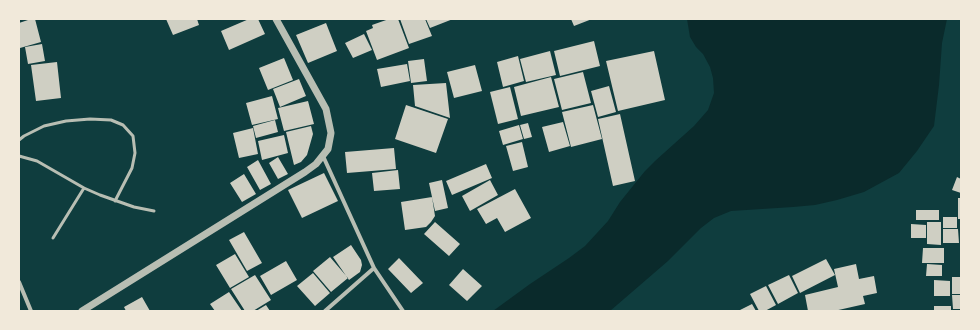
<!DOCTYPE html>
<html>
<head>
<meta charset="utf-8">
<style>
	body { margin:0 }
	#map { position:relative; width:980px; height:330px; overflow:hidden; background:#0f3d3e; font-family:Poppins,sans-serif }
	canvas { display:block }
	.frame { position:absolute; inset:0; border:20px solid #f1e9da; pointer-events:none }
</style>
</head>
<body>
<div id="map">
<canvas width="980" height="330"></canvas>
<div class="frame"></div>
</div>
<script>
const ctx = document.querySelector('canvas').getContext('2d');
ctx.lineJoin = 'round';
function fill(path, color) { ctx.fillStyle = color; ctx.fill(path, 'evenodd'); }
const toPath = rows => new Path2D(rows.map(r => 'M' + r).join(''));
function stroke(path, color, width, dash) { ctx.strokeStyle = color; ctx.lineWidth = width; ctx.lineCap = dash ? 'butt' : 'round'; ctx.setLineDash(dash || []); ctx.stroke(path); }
const water = toPath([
	[687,19,947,19,942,43,939,85,934,126,917,151,899,173,864,192,837,200,815,205,793,207,731,211,714,218,701,228,668,261,610,311,493,311,530,284,569,258,585,246,608,221,620,202,645,171,655,161,694,126,708,110,714,93,713,78,710,67,703,54,696,47,690,37]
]);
const building = toPath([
	[31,19,35,19,41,42,20,48,19,23],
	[166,19,197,19,199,25,173,35],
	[249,19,258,19,265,34,229,50,221,31],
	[389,19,398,19,409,48,377,60,366,31,373,28,372,25],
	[400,19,425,19,432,36,409,44],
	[426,19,453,19,430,28],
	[571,19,592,19,574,26],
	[326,23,337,51,308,63,296,35],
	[364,34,372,50,353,58,345,43],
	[594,41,600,66,560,76,554,51],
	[42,44,45,61,28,64,25,47],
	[550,51,556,75,526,82,520,59],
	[654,51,665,100,618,111,606,61],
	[518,56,524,81,503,87,497,62],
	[284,58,293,80,268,90,259,68],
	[424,59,427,81,411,83,408,61],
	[57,62,61,98,36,101,31,65],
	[407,64,410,81,381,87,377,69],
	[475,65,482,91,454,98,447,72],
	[583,72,591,103,562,110,554,79],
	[551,77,559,107,521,116,514,87],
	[299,79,306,96,280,107,273,89],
	[446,83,450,118,415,106,413,85],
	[609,86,616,112,598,117,591,91],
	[510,87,518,119,498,124,490,92],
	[272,96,278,119,252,125,246,103],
	[308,101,314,124,284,131,278,108],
	[406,105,448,119,436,153,395,139],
	[593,105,602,139,571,147,562,112],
	[620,114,635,181,613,186,598,119],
	[275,120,278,132,256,138,253,126],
	[563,122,570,146,549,152,542,127],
	[528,123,532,137,524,139,520,125],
	[519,125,523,139,503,145,499,131],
	[311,126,313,134,307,155,301,162,294,165,286,132],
	[253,128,258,154,239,158,233,133],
	[284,135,288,153,262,160,258,141],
	[522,142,528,167,513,171,506,146],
	[394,148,396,169,347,173,345,152],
	[278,157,288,174,278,179,269,163],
	[258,160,271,184,260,190,247,167],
	[486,164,492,178,452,195,446,181],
	[398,170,400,189,374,191,372,173],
	[324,173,338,201,302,218,288,190],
	[244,174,256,194,242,202,230,183],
	[957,177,961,179,961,193,952,190],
	[442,180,448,208,435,211,429,183],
	[490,180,498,195,470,211,462,196],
	[515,189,531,218,505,232,497,218,486,224,477,209],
	[432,197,435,216,431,222,426,227,405,230,401,202],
	[958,198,961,198,961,219,958,219],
	[916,210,939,210,939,220,916,220],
	[943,217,957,217,957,228,943,228],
	[435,222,460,244,449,256,424,234],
	[927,222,941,222,941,245,927,244],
	[911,224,926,225,926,238,911,238],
	[943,229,958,229,959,243,943,243],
	[244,232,262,263,247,271,229,240],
	[351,245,361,260,362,265,360,272,349,280,333,257],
	[923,248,944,248,944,263,922,263],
	[235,254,249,277,230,288,216,265],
	[330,257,348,278,331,292,313,271],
	[399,258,423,283,411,293,388,269],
	[826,259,835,275,800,293,792,276],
	[286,261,297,280,271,295,260,276],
	[856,264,859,279,874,276,877,293,863,296,865,304,834,311,808,311,805,295,838,287,834,269],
	[927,264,942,265,942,276,926,276],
	[463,269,482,286,467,301,449,285],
	[313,273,330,293,315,306,297,286],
	[255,275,271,300,253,311,245,311,231,289],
	[789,275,798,293,778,304,768,285],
	[952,277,961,277,961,294,952,294],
	[934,280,950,281,950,296,934,296],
	[766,286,776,305,765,311,759,311,750,294],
	[229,292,242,311,215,311,210,304],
	[952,295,961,295,961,309,953,309],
	[142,297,150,311,126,311,124,307],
	[752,304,756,311,738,311],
	[266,305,270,311,256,311],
	[934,306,951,306,951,311,934,311]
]);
const service = toPath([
	[19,140,24,136,44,126,66,121,90,119,111,120,123,125,133,136,135,153,132,168,115,201],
	[19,156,37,161,84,188,100,195,134,207,154,211],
	[53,238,84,188]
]);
const minor = toPath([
	[323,156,374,268,403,311],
	[19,282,31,311],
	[325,311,374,268]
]);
const tertiary = toPath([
	[82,311,305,172,316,164,328,149,331,133,326,109,276,19]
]);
fill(water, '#0a2a2b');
fill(building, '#cfcfc3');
stroke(service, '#b8beb3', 3);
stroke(minor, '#b8beb3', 4);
stroke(tertiary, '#b8beb3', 7);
</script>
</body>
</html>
